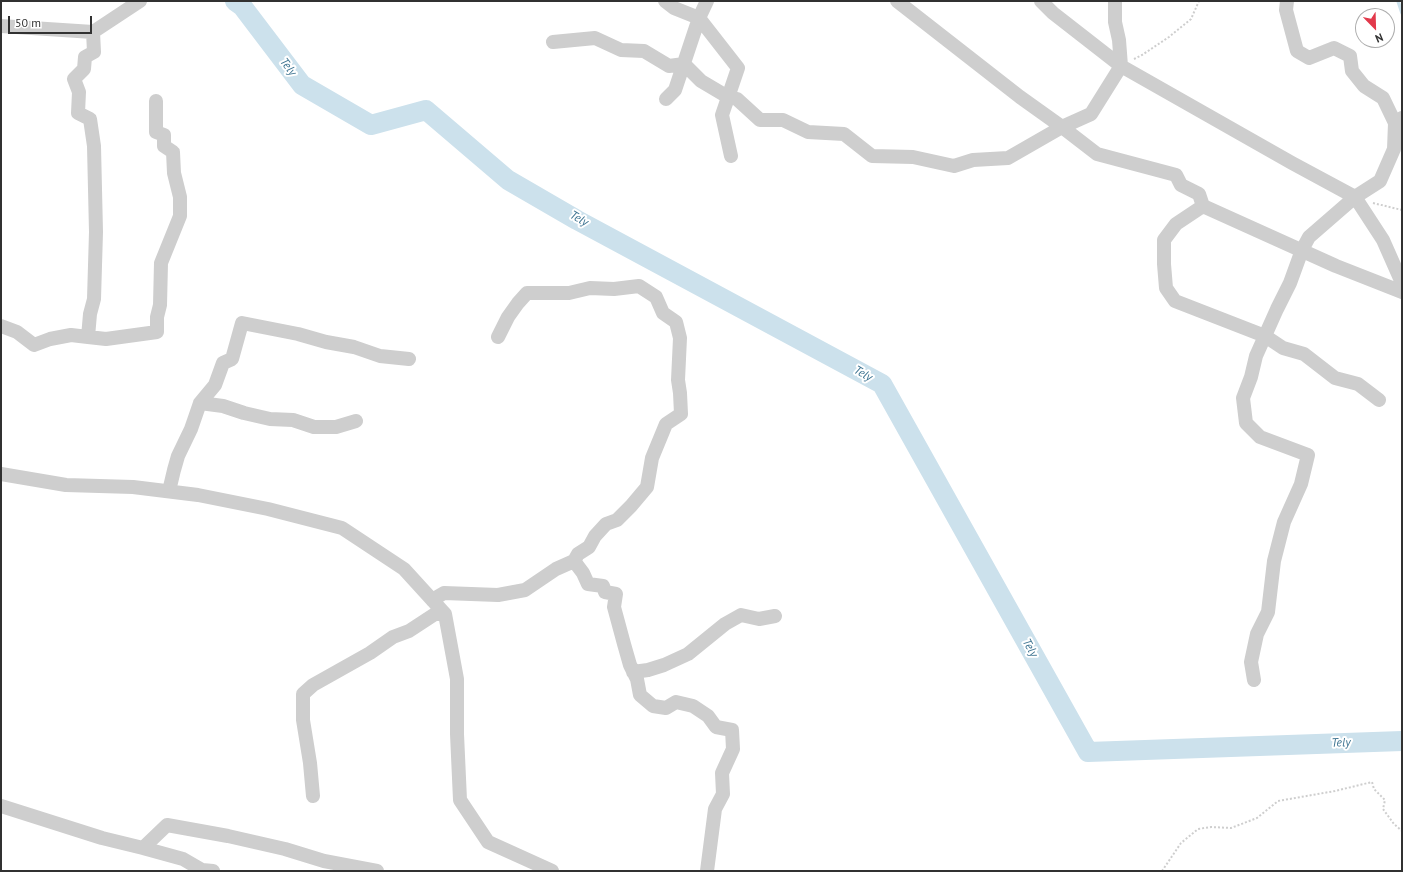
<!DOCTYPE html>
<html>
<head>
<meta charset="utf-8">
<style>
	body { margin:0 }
	#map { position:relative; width:1403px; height:872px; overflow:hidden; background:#fff; font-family:"PT Sans",sans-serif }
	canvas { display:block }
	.frame { position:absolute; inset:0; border:2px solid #313131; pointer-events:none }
	.north { position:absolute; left:1355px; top:8px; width:40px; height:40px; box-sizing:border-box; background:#fff; border:1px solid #adadad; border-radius:50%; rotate:157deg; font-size:11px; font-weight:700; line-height:16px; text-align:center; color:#313131 }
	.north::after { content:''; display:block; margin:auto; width:14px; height:18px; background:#e2394b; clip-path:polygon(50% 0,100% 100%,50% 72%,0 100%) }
	.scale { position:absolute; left:8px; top:16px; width:84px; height:18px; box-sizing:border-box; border:2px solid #313131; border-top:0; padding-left:5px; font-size:12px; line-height:14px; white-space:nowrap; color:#313131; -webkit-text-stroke:3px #fff; paint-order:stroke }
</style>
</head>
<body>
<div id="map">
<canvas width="1403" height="872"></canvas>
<div class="frame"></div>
<div class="north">N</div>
<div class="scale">50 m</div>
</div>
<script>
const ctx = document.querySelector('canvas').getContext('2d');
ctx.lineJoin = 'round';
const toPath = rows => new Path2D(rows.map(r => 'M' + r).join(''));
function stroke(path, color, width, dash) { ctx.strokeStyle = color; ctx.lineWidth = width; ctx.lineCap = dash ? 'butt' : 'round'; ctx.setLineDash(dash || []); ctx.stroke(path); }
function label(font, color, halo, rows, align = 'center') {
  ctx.font = font + ' "PT Sans",sans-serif'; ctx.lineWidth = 4; ctx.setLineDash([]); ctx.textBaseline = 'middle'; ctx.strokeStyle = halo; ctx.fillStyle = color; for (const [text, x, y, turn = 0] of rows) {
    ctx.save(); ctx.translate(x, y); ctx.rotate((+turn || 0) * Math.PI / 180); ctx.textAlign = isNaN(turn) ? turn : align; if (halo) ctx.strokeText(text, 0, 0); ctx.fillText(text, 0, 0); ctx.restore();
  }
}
const stream = toPath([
	[1398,1,1402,13]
]);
const river = toPath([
	[235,1,242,6,302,85,371,125,426,110,508,180,577,220,882,384,1088,752,1402,741]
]);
const path = toPath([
	[1134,59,1142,55,1169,37,1191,19,1199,1],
	[1373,203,1402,210],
	[1162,871,1181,843,1198,829,1211,827,1231,828,1257,818,1278,801,1335,791,1372,782,1374,789,1385,800,1383,809,1394,824,1402,831]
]);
const minor = toPath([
	[665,1,674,8,699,18,738,68,722,115,731,156],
	[897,1,1020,97,1062,127,1091,114,1121,66,1119,40,1115,22,1115,1],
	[1041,1,1053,13,1121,66,1292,163,1355,197,1383,240,1402,283],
	[1287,1,1286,10,1297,51,1309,58,1334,48,1350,56,1352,71,1364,86,1383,98,1395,123],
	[1,26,93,32,140,1],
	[553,42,595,38,621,50,644,51,669,66,684,64,701,81,728,97,737,99,760,120,783,120,808,132,844,134,872,156,913,157,954,166,973,160,1008,158,1062,127,1097,154,1176,175,1181,185,1199,194,1203,206,1336,266,1402,292],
	[666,99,675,90,699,18,707,1],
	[1203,206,1176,224,1164,240,1164,264,1166,288,1175,301,1265,336,1283,348,1304,354,1335,378,1358,384,1379,400],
	[1,326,17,332,34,345,50,339,71,335,88,337,90,314,94,299,96,232,94,146,90,119,78,113,79,92,74,79,84,69,85,57,94,52,93,32],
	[88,337,106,339,157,332,157,317,160,305,161,263,180,216,180,197,174,173,173,152,164,146,164,135,156,132,156,101],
	[498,337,508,317,518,303,527,293,569,293,590,288,614,289,639,286,656,297,663,313,676,322,680,338,678,380,680,393,681,414,666,424,652,458,647,487,631,506,617,520,606,524,595,536,589,547,578,554,574,561],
	[200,403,223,406,244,413,270,419,293,420,314,427,336,427,356,421],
	[1,474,66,485,133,487,198,495,268,509,342,528,404,569,445,614,457,679,457,734,460,800,488,842,552,871],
	[169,491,174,470,178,456,191,429,200,403,215,385,223,363,232,359,242,323,298,334,326,342,354,347,380,356,409,359],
	[432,600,444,593,498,595,525,590,556,569,574,561,583,573,588,584,603,586,605,592,616,594,614,607,624,644,630,665,637,679,640,695,653,706,666,708,676,702,693,706,708,716,716,727,732,730,733,749,722,773,723,794,715,809,707,871],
	[633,672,648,670,664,665,688,654,725,624,741,615,759,619,775,616],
	[1254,680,1251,662,1257,634,1268,612,1274,561,1284,522,1301,484,1308,455,1260,437,1246,423,1243,398,1251,377,1256,356,1277,309,1290,283,1302,250,1309,237,1355,197,1380,181,1394,149,1395,123,1402,118],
	[313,796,310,763,303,720,303,694,313,685,370,653,393,637,409,631,435,614,445,614],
	[1,806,102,838,143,848,167,825,228,836,285,849,324,861,377,871],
	[143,848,183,859,202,870,213,871]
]);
const waterNames = [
	["Tely",288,67,53],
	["Tely",579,219,29],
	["Tely",863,374,29],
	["Tely",1030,648,61],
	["Tely",1341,743,-2]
];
stroke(stream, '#cce1ec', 3.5);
stroke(river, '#cce1ec', 20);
stroke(path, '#cecece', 2, [2, 2]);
stroke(minor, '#cecece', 14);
label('italic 12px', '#3f7592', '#fff', waterNames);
</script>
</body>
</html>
